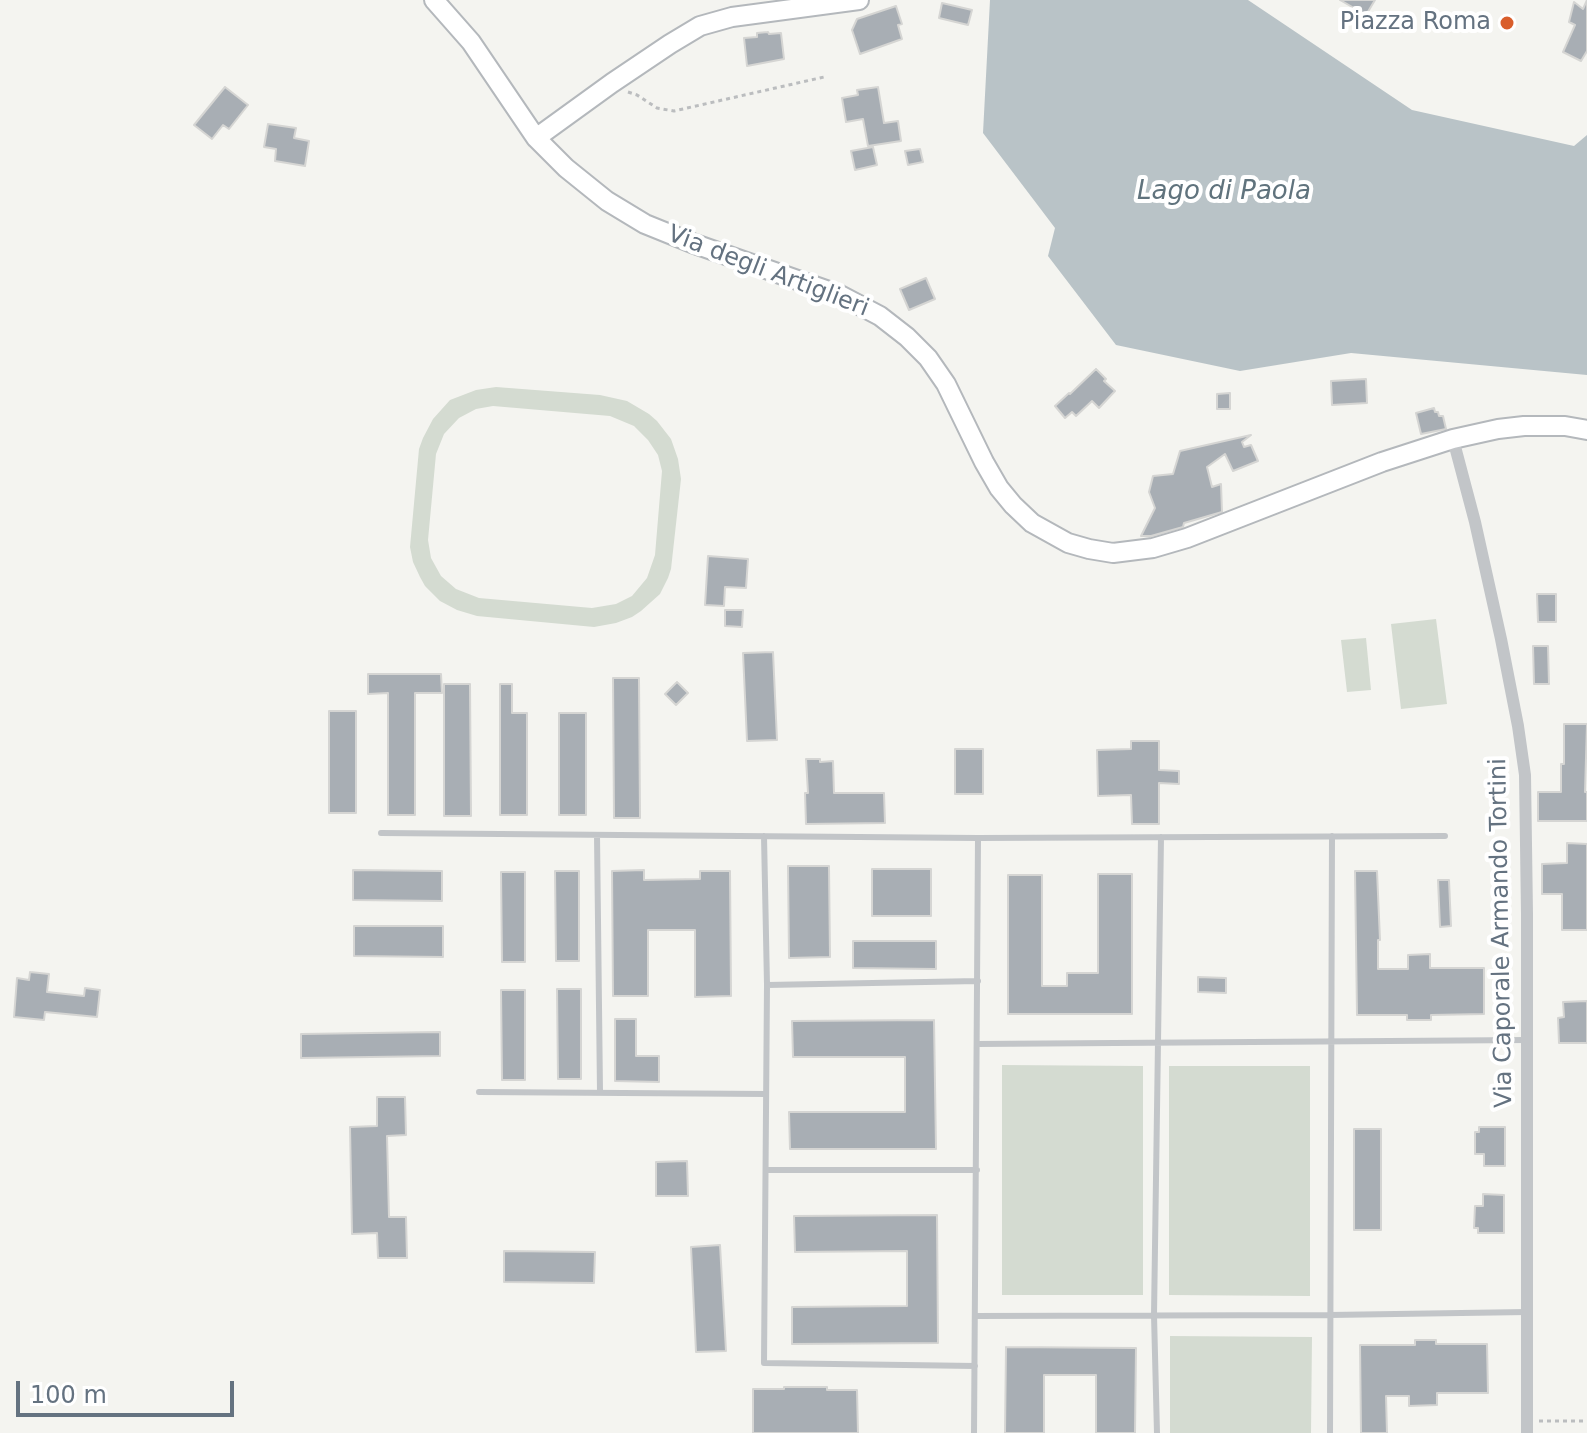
<!DOCTYPE html>
<html>
<head>
<meta charset="utf-8">
<style>
	body { margin:0 }
	#map { position:relative; width:1587px; height:1433px; overflow:hidden; background:#f4f4f0; font-family:"DejaVu Sans",sans-serif }
	canvas { display:block }
	.scale { position:absolute; left:16px; top:1381px; width:218px; height:36px; box-sizing:border-box; border:4px solid #647280; border-top:0; padding-left:10px; font-size:24px; line-height:28px; white-space:nowrap; color:#647280; -webkit-text-stroke:6px #fff; paint-order:stroke }
</style>
</head>
<body>
<div id="map">
<canvas width="1587" height="1433"></canvas>
<div class="scale">100 m</div>
</div>
<script>
const ctx = document.querySelector('canvas').getContext('2d');
ctx.lineJoin = 'round';
function fill(path, color) { ctx.fillStyle = color; ctx.fill(path, 'evenodd'); }
const toPath = rows => new Path2D(rows.map(r => 'M' + r).join(''));
function stroke(path, color, width, dash) { ctx.strokeStyle = color; ctx.lineWidth = width; ctx.lineCap = dash ? 'butt' : 'round'; ctx.setLineDash(dash || []); ctx.stroke(path); }
function label(font, color, halo, rows, align = 'center') {
  ctx.font = font + ' "DejaVu Sans",sans-serif'; ctx.lineWidth = 8; ctx.setLineDash([]); ctx.textBaseline = 'middle'; ctx.strokeStyle = halo; ctx.fillStyle = color; for (const [text, x, y, turn = 0] of rows) {
    ctx.save(); ctx.translate(x, y); ctx.rotate((+turn || 0) * Math.PI / 180); ctx.textAlign = isNaN(turn) ? turn : align; if (halo) ctx.strokeText(text, 0, 0); ctx.fillText(text, 0, 0); ctx.restore();
  }
}
const green = toPath([
	[496,387,600,395,627,401,649,414,657,421,671,439,678,459,681,479,671,569,668,578,660,594,641,611,632,617,616,623,594,627,477,616,457,610,440,601,425,586,420,577,413,562,410,547,419,449,423,438,433,419,450,400,476,390],
	[493,406,610,416,634,426,648,440,658,455,662,471,655,555,647,578,632,596,616,604,592,608,479,598,456,589,441,576,431,558,428,540,436,454,444,434,459,418,476,409],
	[1436,619,1447,704,1401,709,1391,624],
	[1366,638,1371,690,1347,692,1341,640],
	[1002,1065,1143,1066,1143,1295,1002,1295],
	[1169,1066,1310,1066,1310,1296,1169,1295],
	[1170,1336,1312,1337,1311,1433,1170,1433]
]);
const water = toPath([
	[990,0,1248,0,1412,110,1574,146,1587,135,1587,375,1351,353,1240,371,1116,345,1048,256,1055,228,983,133]
]);
const building = toPath([
	[1340,0,1375,0,1366,15,1340,0],
	[1587,0,1587,51,1581,61,1563,52,1575,25,1569,22,1574,2,1583,9,1587,0],
	[942,3,972,10,968,25,939,18,942,3],
	[896,6,902,24,898,25,902,39,860,54,852,30,857,19,896,6],
	[768,32,769,34,781,33,784,59,747,66,744,38,757,37,757,33,768,32],
	[225,87,248,105,229,129,223,125,212,139,194,125,225,87],
	[878,87,884,123,898,121,901,141,868,146,863,119,846,122,842,98,858,95,857,90,878,87],
	[268,124,296,128,294,138,309,141,305,166,275,161,276,149,264,147,268,124],
	[873,147,877,165,855,170,851,151,873,147],
	[920,149,923,162,908,165,905,151,920,149],
	[926,278,935,299,909,310,900,289,926,278],
	[1096,369,1106,379,1104,381,1115,391,1099,408,1092,401,1076,416,1072,412,1065,418,1055,406,1069,393,1070,394,1096,369],
	[1366,379,1367,403,1332,405,1331,381,1366,379],
	[1230,393,1230,409,1217,409,1217,394,1230,393],
	[1434,408,1435,412,1438,412,1439,416,1443,416,1446,429,1421,434,1416,413,1434,408],
	[1251,435,1242,442,1244,447,1251,445,1258,461,1233,471,1225,454,1207,467,1212,487,1221,484,1222,512,1184,523,1183,527,1151,536,1141,536,1155,508,1149,492,1153,476,1173,474,1180,451,1251,435],
	[708,556,748,559,746,588,725,587,724,606,705,605,708,556],
	[1537,594,1556,594,1556,622,1538,622,1537,594],
	[725,610,743,610,742,627,725,626,725,610],
	[1533,646,1548,646,1549,684,1534,684,1533,646],
	[773,652,777,740,747,741,743,653,773,652],
	[368,674,441,674,442,693,415,693,415,815,388,815,388,693,368,694,368,674],
	[613,678,639,678,640,818,614,818,613,678],
	[677,682,688,693,676,705,665,694,677,682],
	[444,684,470,684,471,816,444,816,444,684],
	[500,684,512,684,512,713,527,713,527,815,500,815,500,684],
	[329,711,356,711,356,813,329,813,329,711],
	[559,713,586,713,586,815,559,815,559,713],
	[1564,724,1587,724,1585,792,1587,792,1587,821,1538,821,1538,792,1561,792,1561,764,1564,764,1564,724],
	[1131,741,1159,741,1159,770,1179,771,1179,784,1159,783,1159,824,1132,824,1131,795,1098,796,1097,750,1131,749,1131,741],
	[955,749,983,749,983,794,955,794,955,749],
	[806,759,820,759,820,762,833,761,834,793,884,793,885,823,806,824,805,793,808,793,806,759],
	[1567,843,1587,844,1587,930,1562,930,1562,894,1542,894,1542,864,1567,863,1567,843],
	[788,866,829,866,830,957,789,958,788,866],
	[872,869,931,869,931,916,872,916,872,869],
	[353,870,442,871,442,901,353,900,353,870],
	[644,870,644,880,700,879,700,871,730,871,731,996,695,997,695,930,648,930,648,996,613,996,612,871,644,870],
	[555,871,579,871,579,961,556,961,555,871],
	[1355,871,1377,871,1380,940,1378,940,1378,969,1408,969,1408,955,1430,954,1430,968,1484,968,1484,1014,1431,1015,1431,1020,1407,1020,1407,1015,1357,1015,1355,871],
	[501,872,525,872,525,962,502,962,501,872],
	[1098,874,1132,874,1132,1014,1008,1014,1008,875,1042,875,1042,986,1067,986,1067,973,1098,973,1098,874],
	[1438,880,1449,880,1451,926,1440,927,1438,880],
	[354,926,443,926,443,957,354,956,354,926],
	[853,941,936,941,936,969,853,968,853,941],
	[30,972,49,974,47,992,84,996,85,988,100,990,97,1017,45,1012,44,1020,14,1017,17,978,29,980,30,972],
	[1198,977,1226,978,1226,993,1198,992,1198,977],
	[557,989,581,989,581,1079,558,1079,557,989],
	[501,990,525,990,525,1080,502,1080,501,990],
	[1587,1001,1587,1043,1559,1043,1558,1018,1564,1017,1563,1002,1587,1001],
	[615,1019,636,1019,636,1056,659,1056,659,1082,615,1081,615,1019],
	[934,1020,936,1149,790,1149,789,1112,905,1112,905,1057,793,1057,792,1021,934,1020],
	[440,1032,440,1056,301,1058,301,1034,440,1032],
	[377,1097,405,1097,406,1135,387,1136,389,1217,406,1217,407,1258,378,1258,377,1233,352,1234,350,1127,377,1126,377,1097],
	[1479,1127,1505,1127,1505,1166,1484,1166,1484,1154,1475,1154,1475,1132,1479,1132,1479,1127],
	[1354,1129,1381,1129,1381,1230,1354,1230,1354,1129],
	[687,1161,688,1196,656,1196,656,1162,687,1161],
	[1483,1194,1504,1195,1504,1233,1478,1233,1478,1228,1474,1228,1475,1206,1483,1206,1483,1194],
	[937,1215,938,1343,792,1344,792,1307,907,1306,907,1251,795,1252,794,1216,937,1215],
	[720,1245,726,1351,696,1352,691,1247,720,1245],
	[504,1251,595,1252,594,1283,504,1282,504,1251],
	[1415,1340,1436,1340,1436,1344,1487,1344,1488,1393,1437,1393,1437,1405,1409,1406,1409,1396,1386,1396,1387,1433,1361,1433,1360,1345,1415,1345,1415,1340],
	[1006,1347,1136,1348,1135,1433,1096,1433,1096,1375,1044,1375,1044,1433,1005,1433,1006,1347],
	[784,1387,827,1387,827,1390,857,1390,858,1433,753,1433,753,1389,784,1389,784,1387]
]);
const path = toPath([
	[628,92,637,95,657,108,674,111,824,77],
	[1539,1421,1587,1421]
]);
const lane = toPath([
	[381,833,978,838,1445,836],
	[597,835,600,1092],
	[764,836,767,985,764,1363,975,1366],
	[767,985,978,981],
	[977,1044,1527,1040],
	[479,1092,766,1094],
	[766,1170,977,1170],
	[975,1316,1330,1315,1527,1312],
	[974,1433,978,838],
	[1157,1433,1154,1315,1161,837],
	[1330,1433,1332,836]
]);
const street = toPath([
	[1453,439,1475,522,1501,639,1518,726,1525,775,1527,914,1527,1433]
]);
const secondary = toPath([
	[434,0,471,42,536,138,566,168,607,201,645,224,692,243,840,295,880,316,907,337,928,358,946,384,984,462,999,488,1013,505,1032,523,1068,543,1089,549,1113,553,1153,548,1187,538,1382,462,1453,439,1498,429,1524,426,1565,426,1587,430],
	[536,138,612,83,670,44,700,26,732,17,859,0]
]);
const markers = [
	[1507,23,8,"#d95e2b"]
];
const poiNames = [
	["Piazza Roma",1491,23]
];
const streetNames = [
	["Via degli Artiglieri",768,272,21],
	["Via Caporale Armando Tortini",1502,933,-91]
];
const waterNames = [
	["Lago di Paola",1224,192]
];
fill(green, '#d4dbd1');
fill(water, '#b9c3c7');
fill(building, '#a8aeb4');
stroke(building, '#d5d5d3', 2);
stroke(secondary, '#b4b8bc', 22);
stroke(path, '#bbbdbf', 3, [4, 4]);
stroke(lane, '#c2c5c8', 6);
stroke(street, '#c2c5c8', 12);
stroke(secondary, '#fff', 18);
for (const [x, y, r, color] of markers) { const dot = new Path2D(); dot.arc(x, y, r, 0, 2 * Math.PI); ctx.fillStyle = color; ctx.fill(dot); stroke(dot, '#fff', 3); }
label('24px', '#647280', '#fff', poiNames, 'right');
label('24px', '#647280', '#fff', streetNames);
label('italic 26px', '#60737d', '#fff', waterNames);
</script>
</body>
</html>
